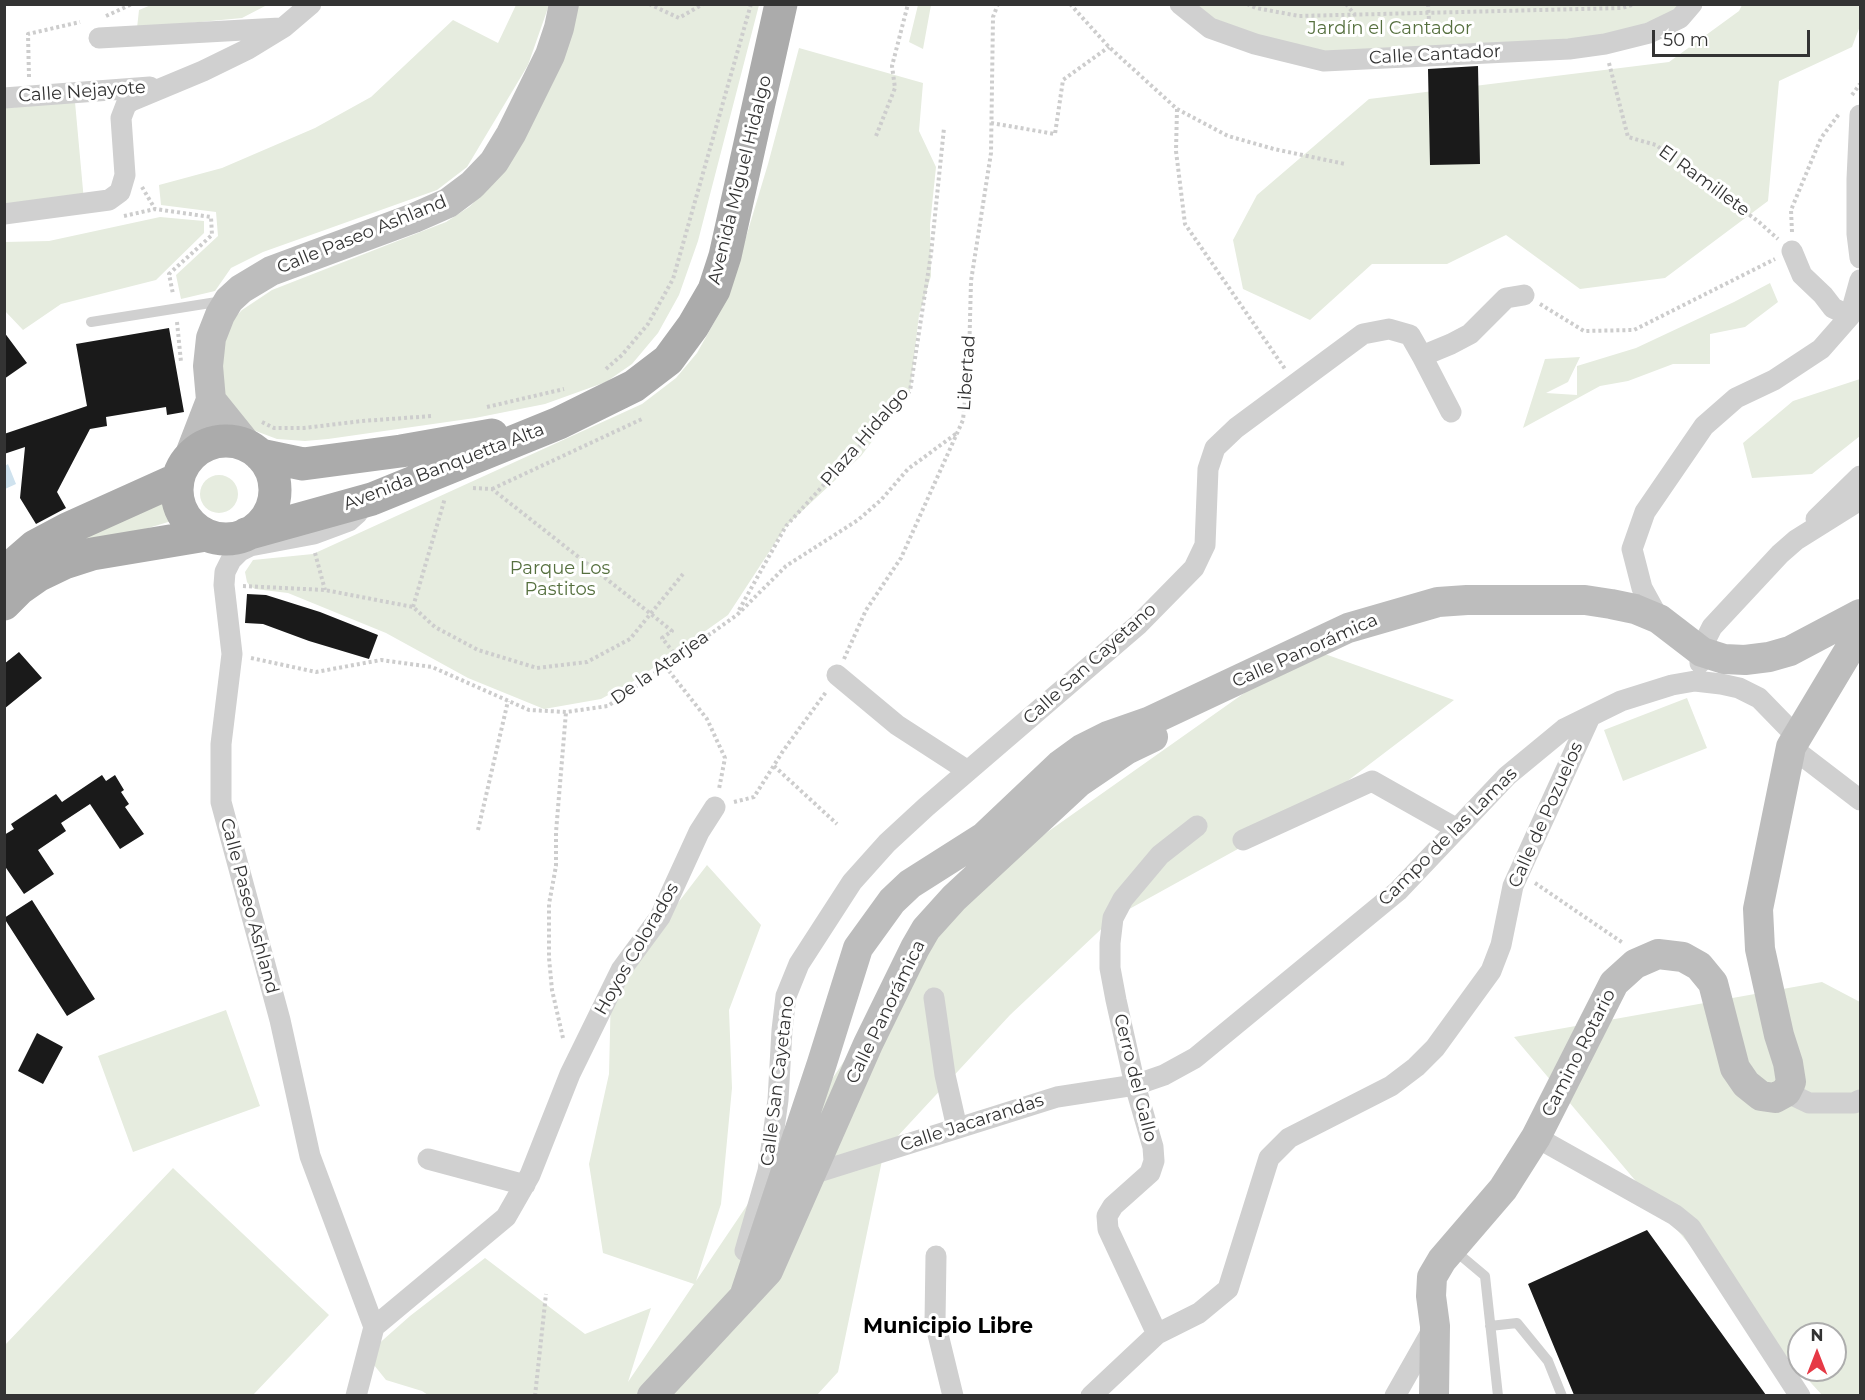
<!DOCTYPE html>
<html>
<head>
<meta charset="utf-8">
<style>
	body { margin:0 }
	#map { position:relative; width:1865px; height:1400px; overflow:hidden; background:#fff; font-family:Montserrat,sans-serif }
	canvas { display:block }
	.frame { position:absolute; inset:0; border:6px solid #333; pointer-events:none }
	.north { position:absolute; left:1787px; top:1322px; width:60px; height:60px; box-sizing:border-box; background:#fff; border:2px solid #adadad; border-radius:50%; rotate:0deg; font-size:16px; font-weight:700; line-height:24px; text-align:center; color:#333 }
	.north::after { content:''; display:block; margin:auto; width:21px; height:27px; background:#e63946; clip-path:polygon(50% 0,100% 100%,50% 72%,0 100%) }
	.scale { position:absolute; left:1652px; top:30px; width:158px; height:27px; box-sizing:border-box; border:3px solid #333; border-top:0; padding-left:8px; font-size:18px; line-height:21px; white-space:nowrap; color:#333; -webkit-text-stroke:4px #fff; paint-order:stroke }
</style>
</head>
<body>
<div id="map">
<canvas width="1865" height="1400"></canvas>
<div class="frame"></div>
<div class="north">N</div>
<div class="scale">50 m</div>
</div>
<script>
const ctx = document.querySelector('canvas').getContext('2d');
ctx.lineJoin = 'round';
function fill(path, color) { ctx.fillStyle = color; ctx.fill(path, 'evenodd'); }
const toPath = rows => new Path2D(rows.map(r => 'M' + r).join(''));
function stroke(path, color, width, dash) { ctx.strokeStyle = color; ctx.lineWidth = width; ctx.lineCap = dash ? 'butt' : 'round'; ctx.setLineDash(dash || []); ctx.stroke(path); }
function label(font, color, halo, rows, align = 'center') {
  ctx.font = font + ' Montserrat,sans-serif'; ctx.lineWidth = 6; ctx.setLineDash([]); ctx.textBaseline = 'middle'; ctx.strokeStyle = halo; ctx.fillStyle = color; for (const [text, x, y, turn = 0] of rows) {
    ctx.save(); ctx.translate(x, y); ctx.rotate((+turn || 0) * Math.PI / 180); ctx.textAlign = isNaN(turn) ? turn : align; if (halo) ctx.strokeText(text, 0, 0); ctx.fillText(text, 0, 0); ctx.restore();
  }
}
const green = toPath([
	[151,5,267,5,242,18,137,28,139,10],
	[516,5,549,5,528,65,467,167,437,190,263,252,231,268,215,291,181,299,176,275,218,236,216,212,161,205,159,185,222,168,315,128,371,97,453,20,498,43],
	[570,5,759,5,698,241,679,295,658,333,632,364,606,382,545,404,475,418,328,439,305,441,277,439,245,427,219,393,216,349,232,320,242,310,272,290,446,222,469,207,484,192],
	[918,5,931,5,923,49,909,42],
	[1191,5,1682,5,1678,10,1626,31,1570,42,1338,55,1221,26],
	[1742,5,1860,5,1860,26,1852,47,1779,81,1768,201,1665,278,1580,289,1506,235,1447,264,1372,264,1310,320,1243,289,1233,240,1257,195,1369,99,1669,62,1739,11],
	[799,48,923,83,919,131,936,167,930,225,931,276,919,315,910,391,861,456,786,526,728,615,639,678,601,699,544,709,468,678,386,633,288,593,255,589,250,586,247,582,245,572,253,560,313,554,642,404,676,378,697,353,716,319,737,267,768,164],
	[75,102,84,201,5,208,5,108],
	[160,217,204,221,204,233,156,280,61,304,23,330,5,311,5,242,49,241],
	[1770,283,1778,302,1745,327,1710,334,1710,364,1673,364,1628,381,1600,386,1523,428,1545,359,1580,357,1568,382,1546,393,1577,395,1577,366,1636,348,1734,302],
	[1860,379,1860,436,1812,474,1752,478,1743,443,1793,401],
	'200 494a19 19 0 1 1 38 0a19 19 0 1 1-38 0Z',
	[170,497,178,519,66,553,102,524],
	[1308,648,1454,700,1312,808,1113,918,1010,1015,884,1151,838,1372,817,1395,428,1395,422,1391,386,1380,366,1355,410,1316,485,1258,585,1334,651,1308,628,1382,694,1284,603,1253,589,1164,609,1074,611,990,707,865,761,925,729,1010,732,1088,721,1204,696,1281,954,898],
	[1687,698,1707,748,1623,781,1604,730],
	[1822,982,1860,1002,1860,1395,1822,1395,1749,1315,1514,1037],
	[1799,1334,1835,1334,1835,1370,1799,1370],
	[226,1010,260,1106,133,1152,98,1056],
	[173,1168,329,1315,253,1395,5,1395,5,1345]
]);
const water = toPath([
	[8,464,16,484,5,489,5,466]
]);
const building = toPath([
	[1478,66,1480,164,1430,165,1428,69],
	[169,328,184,412,167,415,166,407,106,417,107,426,90,429,57,492,66,508,36,524,20,498,25,447,4,454,4,434,87,406,76,344],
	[4,332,27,363,4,379],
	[247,594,266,595,320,612,378,635,369,659,309,641,263,624,245,623],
	[19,652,42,678,4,709,4,664],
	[102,775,106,781,115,775,124,790,121,792,129,804,125,807,144,834,120,849,90,804,61,823,66,831,38,850,54,874,24,894,4,865,4,835,14,829,11,824,56,794,62,802],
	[32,900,95,999,67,1016,4,918],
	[37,1033,63,1047,43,1084,18,1071],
	[1647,1230,1766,1395,1574,1395,1528,1284]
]);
const path = toPath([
	[649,4,679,18,703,4],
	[1070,4,1109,47,1177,109,1228,136,1274,149,1345,164],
	[1247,4,1256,8,1299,16,1622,8,1635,4],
	[1346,4,1355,15],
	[1428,4,1430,37],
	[106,16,132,4],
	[1609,63,1628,137,1656,145,1759,222,1778,239],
	[29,77,28,34,80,22],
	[1852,95,1860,84],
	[1177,109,1176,151,1185,224,1285,369],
	[991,123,1055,134,1063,80,1109,47],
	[876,136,895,88,892,66,908,4],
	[142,187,155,209],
	[124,216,155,209,211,217,212,235,169,274,173,294],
	[1792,232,1791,210,1821,138,1839,114],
	[1540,304,1584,331,1634,330,1775,259],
	[177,322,181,362],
	[606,369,622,355,648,324,673,279,751,4],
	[487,407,564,389],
	[262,422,274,428,304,428,362,421,432,416],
	[473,488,492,489,651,614,672,631,662,638,677,657],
	[492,489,642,419],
	[315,553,325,590],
	[243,586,325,590,413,607,435,627,478,650,537,668,587,662,630,639,683,574],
	[413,607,445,498],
	[739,610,786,526,910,391,931,254,944,128],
	[251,658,316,672,381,660,432,667,529,710,566,712,608,706,737,615,786,566,858,520,881,500,908,469,957,433],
	[844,659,866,610,901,558,963,420,969,358,971,281,991,153,993,17,998,4],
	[665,666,707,719,725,758,719,789],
	[774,766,837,824],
	[734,802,754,797,783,751,826,692],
	[478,830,508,701],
	[1535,883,1623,943],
	[563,1038,552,990,549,958,549,904,556,866,556,832,566,712],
	[535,1396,546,1294]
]);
const lane = toPath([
	[91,322,223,301],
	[1454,1250,1485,1276,1498,1396],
	[1490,1326,1517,1323,1548,1361,1562,1396]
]);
const street = toPath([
	[1180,4,1210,28,1255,44,1324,61,1569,49,1605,44,1649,33,1680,18,1692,4],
	[99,38,280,28],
	[4,98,150,87],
	[1860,115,1857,179,1857,234,1860,258],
	[4,214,109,200,120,192,125,175,121,118,126,105,131,101,203,71,248,49,284,27,311,4],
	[1792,251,1802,275,1823,295,1833,308,1850,316],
	[1422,356,1451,344,1470,334,1506,298,1524,295],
	[1816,519,1860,476],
	[1659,619,1642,588,1632,549,1645,512,1704,426,1736,398,1774,380,1821,349,1850,316,1860,280],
	[1700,663,1706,639,1712,627,1780,554,1796,540,1860,500],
	[837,675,897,725,968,771],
	[1791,747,1860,800],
	[1243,840,1372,781,1457,829],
	[934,998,945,1075,957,1128],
	[1786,1092,1809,1103,1854,1103,1860,1100],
	[1536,1137,1675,1215,1691,1228,1800,1396],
	[428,1159,525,1185],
	[812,1174,1057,1097,1135,1085,1164,1075,1195,1058,1398,891,1507,776,1564,729,1621,701,1672,685,1695,681,1721,684,1739,688,1759,698,1796,736],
	[745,1251,768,1171,778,1100,782,1030,786,996,799,964,852,882,887,843,926,807,1139,624,1194,568,1205,545,1208,469,1215,448,1236,428,1363,334,1389,329,1410,335,1422,356,1451,412],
	[936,1256,935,1322,953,1396],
	[374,1327,506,1217,530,1175,570,1074,621,970,660,917,699,832,715,807],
	[1157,1334,1108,1229,1107,1216,1113,1206,1150,1173,1154,1161,1153,1147,1135,1085,1116,1000,1110,968,1110,943,1113,918,1123,899,1160,855,1197,826],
	[356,1396,374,1327,310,1156,280,1020,221,802,221,744,232,654,224,585,225,572,231,560,240,551,250,546,314,534,349,521,358,513],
	[1091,1396,1157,1334,1199,1313,1228,1289,1269,1158,1289,1138,1391,1086,1416,1067,1435,1048,1491,971,1501,945,1513,886,1590,717],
	[1395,1396,1433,1329]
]);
const secondary = toPath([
	[211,400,248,446],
	[189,457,211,400,208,366,211,338,220,315,229,300,241,289,271,271,414,218,448,203,472,185,494,162,511,134,550,55,559,28,564,4],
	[744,1297,822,1063,858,948,892,901,910,884,984,837,1060,765,1082,749,1108,736,1148,722,1348,628,1438,602,1467,600,1585,600,1611,604,1635,609,1659,619,1702,652,1724,659,1745,660,1769,657,1790,651,1860,614],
	[652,1396,768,1271,868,1044,915,948,926,929,954,898,1079,782,1126,750,1153,737],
	[1434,1396,1435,1326,1431,1296,1432,1277,1442,1260,1503,1189,1536,1137,1614,983,1635,964,1658,954,1683,957,1699,966,1713,983,1735,1068,1746,1084,1761,1096,1775,1098,1786,1092,1791,1082,1788,1063,1779,1035,1760,949,1758,909,1791,747,1860,632]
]);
const primary = toPath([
	'177 490a49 49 0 1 1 98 0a49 49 0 1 1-98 0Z',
	[260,455,303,464,401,451,492,435],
	[246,534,372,499,559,423,634,386,668,360,693,326,714,290,725,256,781,4],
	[4,573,35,546,67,529,178,479],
	[4,604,19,589,39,575,64,563,92,554,206,535]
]);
const parkNames = [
	["Jardín el Cantador",1390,29],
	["Parque Los",560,569],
	["Pastitos",560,590]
];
const streetNames = [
	["Calle Cantador",1435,55,-3],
	["Calle Nejayote",82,92,-4],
	["Avenida Miguel Hidalgo",740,180,-76],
	["El Ramillete",1704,181,36],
	["Calle Paseo Ashland",362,235,-22],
	["Libertad",967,373,-86],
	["Plaza Hidalgo",865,437,-49],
	["Avenida Banquetta Alta",444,467,-21],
	["Calle Panorámica",1305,651,-24],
	["Calle San Cayetano",1090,664,-42],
	["De la Atarjea",660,668,-35],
	["Calle de Pozuelos",1546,815,-66],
	["Campo de las Lamas",1448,837,-45],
	["Calle Paseo Ashland",249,906,75],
	["Hoyos Colorados",637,949,-60],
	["Calle Panorámica",886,1012,-64],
	["Camino Rotario",1579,1053,-63],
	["Cerro del Gallo",1135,1078,76],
	["Calle San Cayetano",778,1081,-83],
	["Calle Jacarandas",972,1123,-18]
];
const quarterNames = [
	["Municipio Libre",948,1327]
];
fill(green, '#e6ecdf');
fill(water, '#cfe2ee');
fill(building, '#1a1a1a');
stroke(path, '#cdcdcd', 4, [3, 3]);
stroke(lane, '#d0d0d0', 10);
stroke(street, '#d0d0d0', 21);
stroke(secondary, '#bdbdbd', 30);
stroke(primary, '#ababab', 33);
label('18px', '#56703f', '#fff', parkNames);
label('18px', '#333', '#fff', streetNames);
label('bold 21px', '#000', '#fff', quarterNames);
</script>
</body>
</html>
